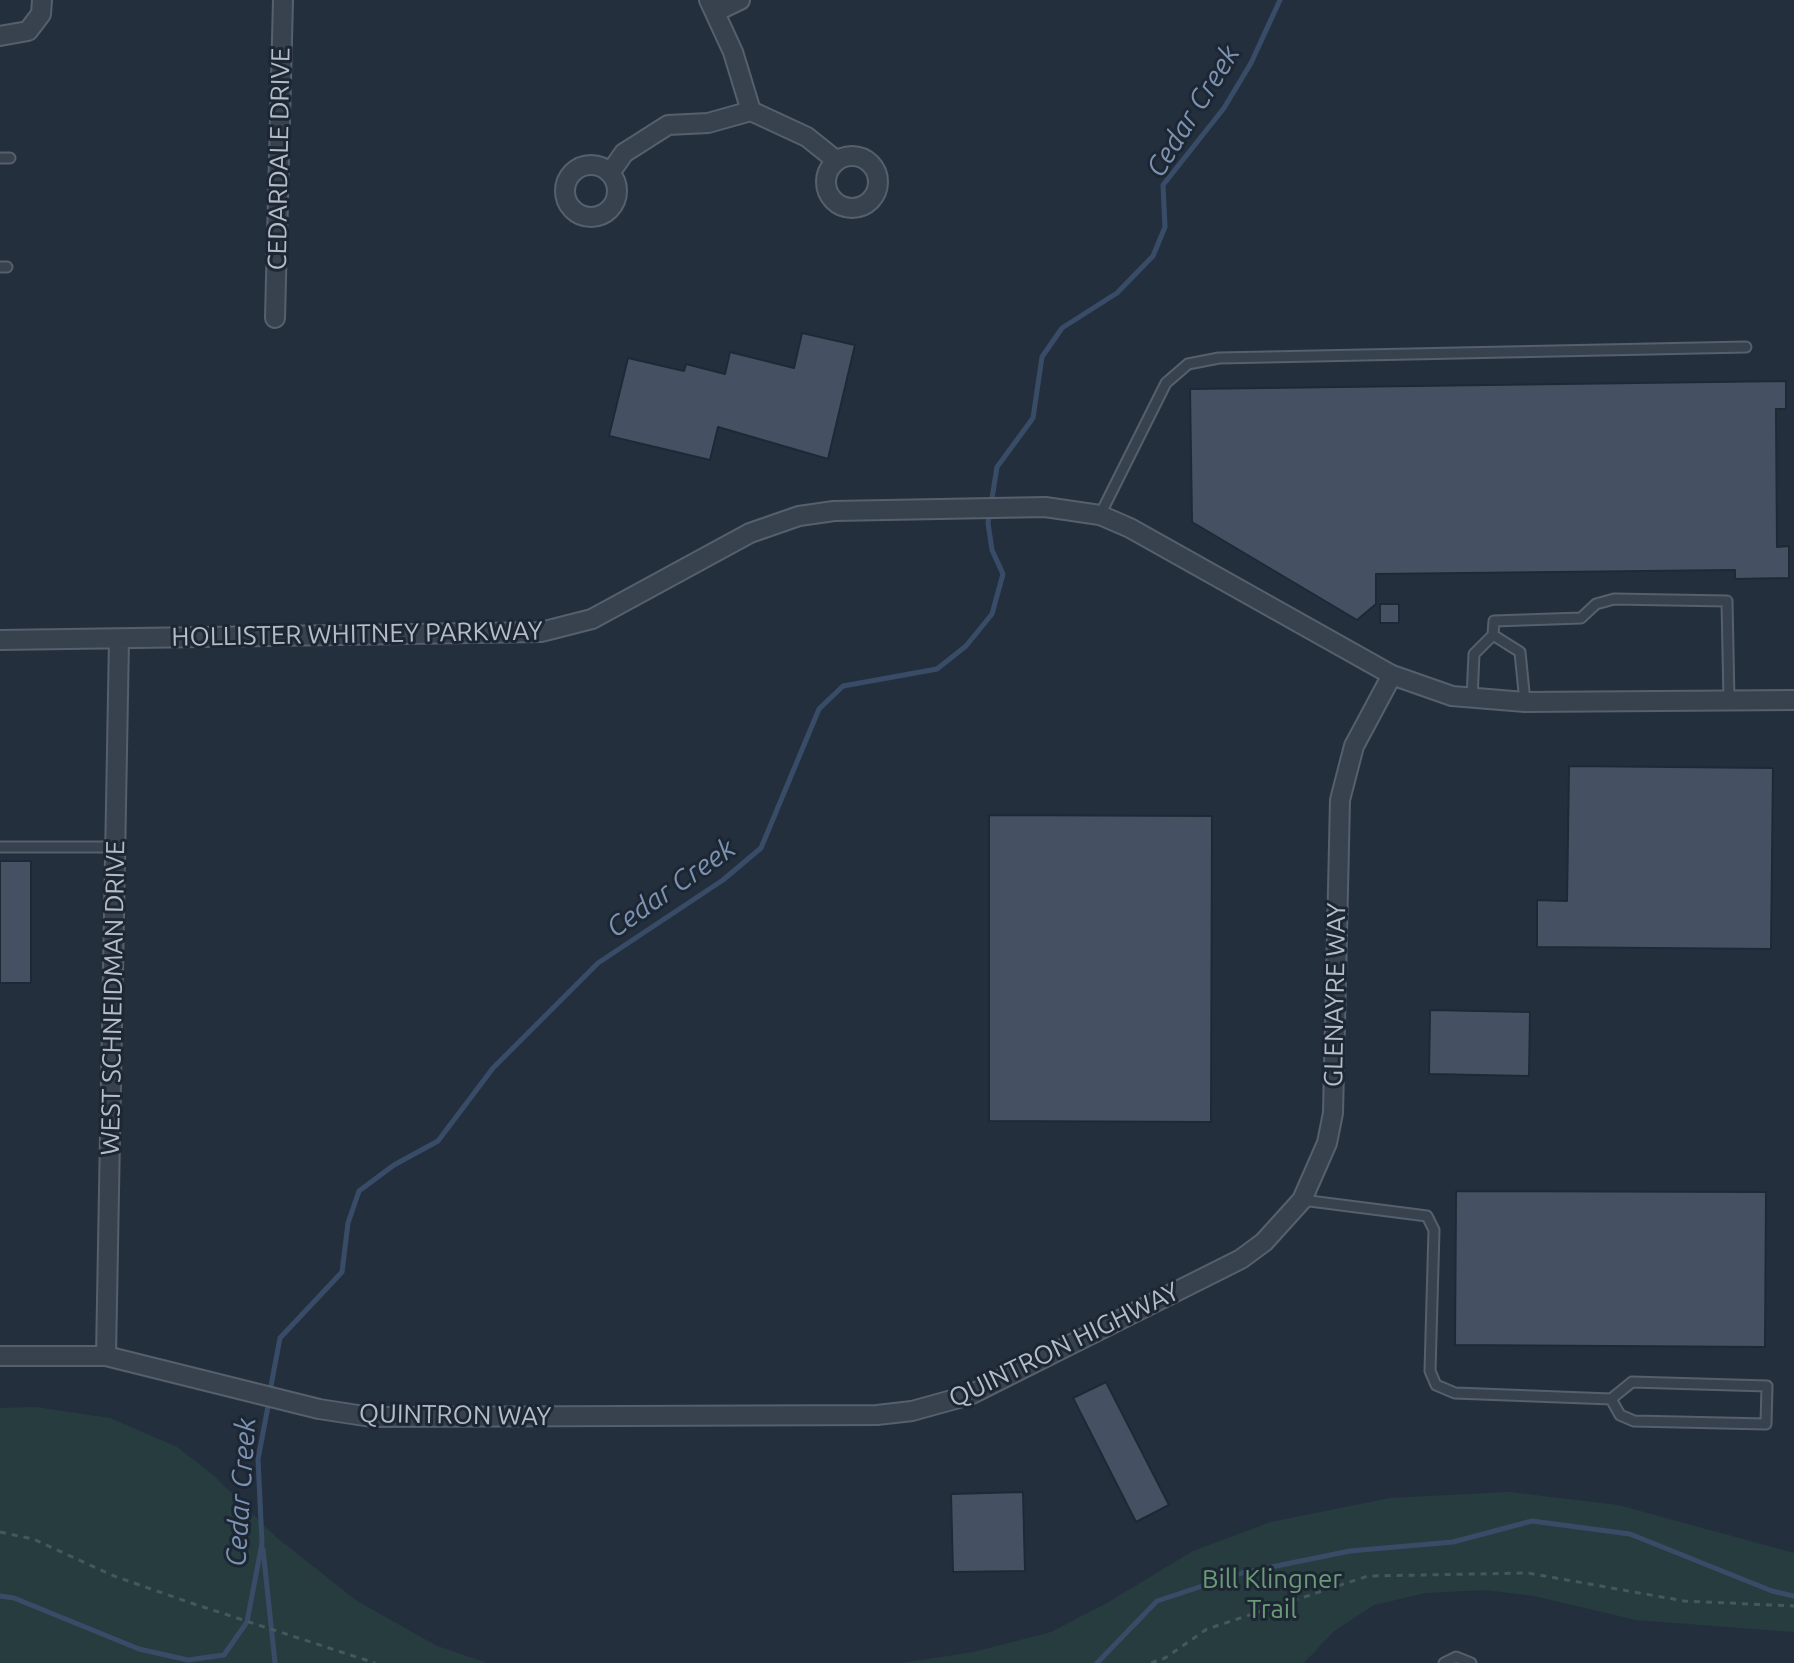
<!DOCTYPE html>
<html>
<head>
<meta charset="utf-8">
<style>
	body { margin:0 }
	canvas { display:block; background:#242f3e }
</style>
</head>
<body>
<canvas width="1794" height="1663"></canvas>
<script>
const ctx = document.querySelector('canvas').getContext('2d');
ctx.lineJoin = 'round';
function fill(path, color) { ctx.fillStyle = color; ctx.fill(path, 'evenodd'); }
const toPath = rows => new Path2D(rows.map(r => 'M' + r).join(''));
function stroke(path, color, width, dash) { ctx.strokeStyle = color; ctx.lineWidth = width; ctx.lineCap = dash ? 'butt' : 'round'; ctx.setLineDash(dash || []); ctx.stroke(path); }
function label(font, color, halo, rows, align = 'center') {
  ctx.font = font + ' Ubuntu,sans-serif'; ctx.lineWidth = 6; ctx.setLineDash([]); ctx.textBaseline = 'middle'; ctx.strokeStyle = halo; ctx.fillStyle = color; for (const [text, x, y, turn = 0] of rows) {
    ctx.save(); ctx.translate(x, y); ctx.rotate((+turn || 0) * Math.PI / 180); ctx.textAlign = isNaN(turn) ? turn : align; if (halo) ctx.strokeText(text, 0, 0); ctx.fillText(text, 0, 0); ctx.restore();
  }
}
const green = toPath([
	[35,1407,110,1418,177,1447,213,1475,276,1537,357,1601,437,1646,487,1663,0,1663,0,1408],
	[1509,1492,1618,1505,1794,1553,1794,1632,1636,1620,1534,1596,1485,1590,1426,1593,1374,1605,1333,1632,1304,1663,901,1663,974,1652,1051,1632,1107,1603,1193,1551,1271,1522,1390,1498]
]);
const stream = toPath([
	[270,1391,280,1338,342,1272,348,1223,359,1191,394,1165,438,1141,493,1068,598,963,723,880,761,848,819,709,843,686,937,669,966,646,992,614,1003,574,992,550,988,523,997,467,1033,418,1042,357,1062,328,1117,293,1153,256,1165,227,1163,185,1224,108,1251,63,1280,0],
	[263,1549,275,1663],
	[0,1596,14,1598,139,1649,188,1660,224,1655,247,1622,262,1543,258,1459,269,1401],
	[1097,1663,1157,1601,1242,1573,1350,1551,1453,1542,1532,1521,1630,1534,1772,1591,1794,1596]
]);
const building = toPath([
	[802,333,855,345,828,459,718,427,710,460,609,436,628,358,684,371,686,364,725,374,730,352,794,368,802,333],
	[1786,381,1786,409,1776,409,1777,547,1789,546,1789,578,1735,579,1735,570,1376,574,1376,604,1357,620,1192,522,1190,389,1786,381],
	[1380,604,1399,604,1399,623,1380,623,1380,604],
	[1569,766,1773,768,1771,949,1537,947,1537,900,1567,901,1569,766],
	[989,815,1212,816,1211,1122,989,1121,989,815],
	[0,861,31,861,31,983,0,983,0,861],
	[1430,1010,1530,1012,1529,1076,1429,1074,1430,1010],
	[1456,1191,1766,1192,1765,1347,1455,1345,1456,1191],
	[1106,1382,1169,1505,1136,1522,1073,1398,1106,1382],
	[1023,1492,1025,1571,953,1572,951,1494,1023,1492]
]);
const path = toPath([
	[0,1532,33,1539,114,1576,191,1603,375,1663],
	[1151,1663,1165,1658,1207,1629,1368,1576,1528,1573,1684,1601,1794,1606]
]);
const service = toPath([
	[0,158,10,158],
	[0,267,7,267],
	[1100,515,1166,383,1188,364,1219,358,1746,347],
	[1493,635,1520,652,1525,702],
	[1472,699,1474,654,1493,635,1494,621,1581,618,1596,604,1614,599,1727,601,1729,700],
	[0,847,115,847],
	[1302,1200,1427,1216,1434,1230,1430,1371,1436,1385,1455,1393,1611,1399,1632,1382,1767,1386,1766,1424,1634,1421,1620,1415,1611,1399],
	[1444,1663,1456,1657,1471,1663]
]);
const minor = toPath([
	[709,0,733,52,751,111],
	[717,11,740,0],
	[0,36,28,31,41,14,42,0],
	[751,111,807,137,837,161],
	'826 182a26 26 0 1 1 52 0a26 26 0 1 1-52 0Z',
	'565 191a26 26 0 1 1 52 0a26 26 0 1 1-52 0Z',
	[610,173,624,153,668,125,708,123,751,111],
	[275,318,283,0],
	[0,640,541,632,592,619,750,533,799,516,834,511,1045,507,1100,515,1130,528,1392,675,1452,696,1525,702,1794,700],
	[0,1356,106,1356,319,1409,371,1417,877,1415,912,1411,970,1395,1241,1259,1264,1242,1302,1200,1327,1143,1333,1113,1340,800,1354,746,1392,675],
	[106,1356,119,640]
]);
const streetNames = [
	["CEDARDALE DRIVE",279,159,-89],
	["HOLLISTER WHITNEY PARKWAY",357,634,-1],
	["GLENAYRE WAY",1335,995,-89],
	["WEST SCHNEIDMAN DRIVE",113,998,-89],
	["QUINTRON HIGHWAY",1064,1345,-26],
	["QUINTRON WAY",455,1415,1]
];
const parkNames = [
	["Bill Klingner",1272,1579],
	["Trail",1272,1609]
];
const waterNames = [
	["Cedar Creek",1193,111,-58],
	["Cedar Creek",671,888,-35],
	["Cedar Creek",241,1492,-86]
];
fill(green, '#263c3f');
stroke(stream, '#394c67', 5);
fill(building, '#455162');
stroke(building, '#1f2835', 2);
stroke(service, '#565f6c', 13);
stroke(minor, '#565f6c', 22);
stroke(path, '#44595c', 3, [6, 6]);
stroke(service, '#38414e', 9);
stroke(minor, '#38414e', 18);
label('26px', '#b4bcc9', '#1d2633', streetNames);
label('26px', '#6b9a76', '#1d2633', parkNames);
label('italic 28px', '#7c92b1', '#1d2633', waterNames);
</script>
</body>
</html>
